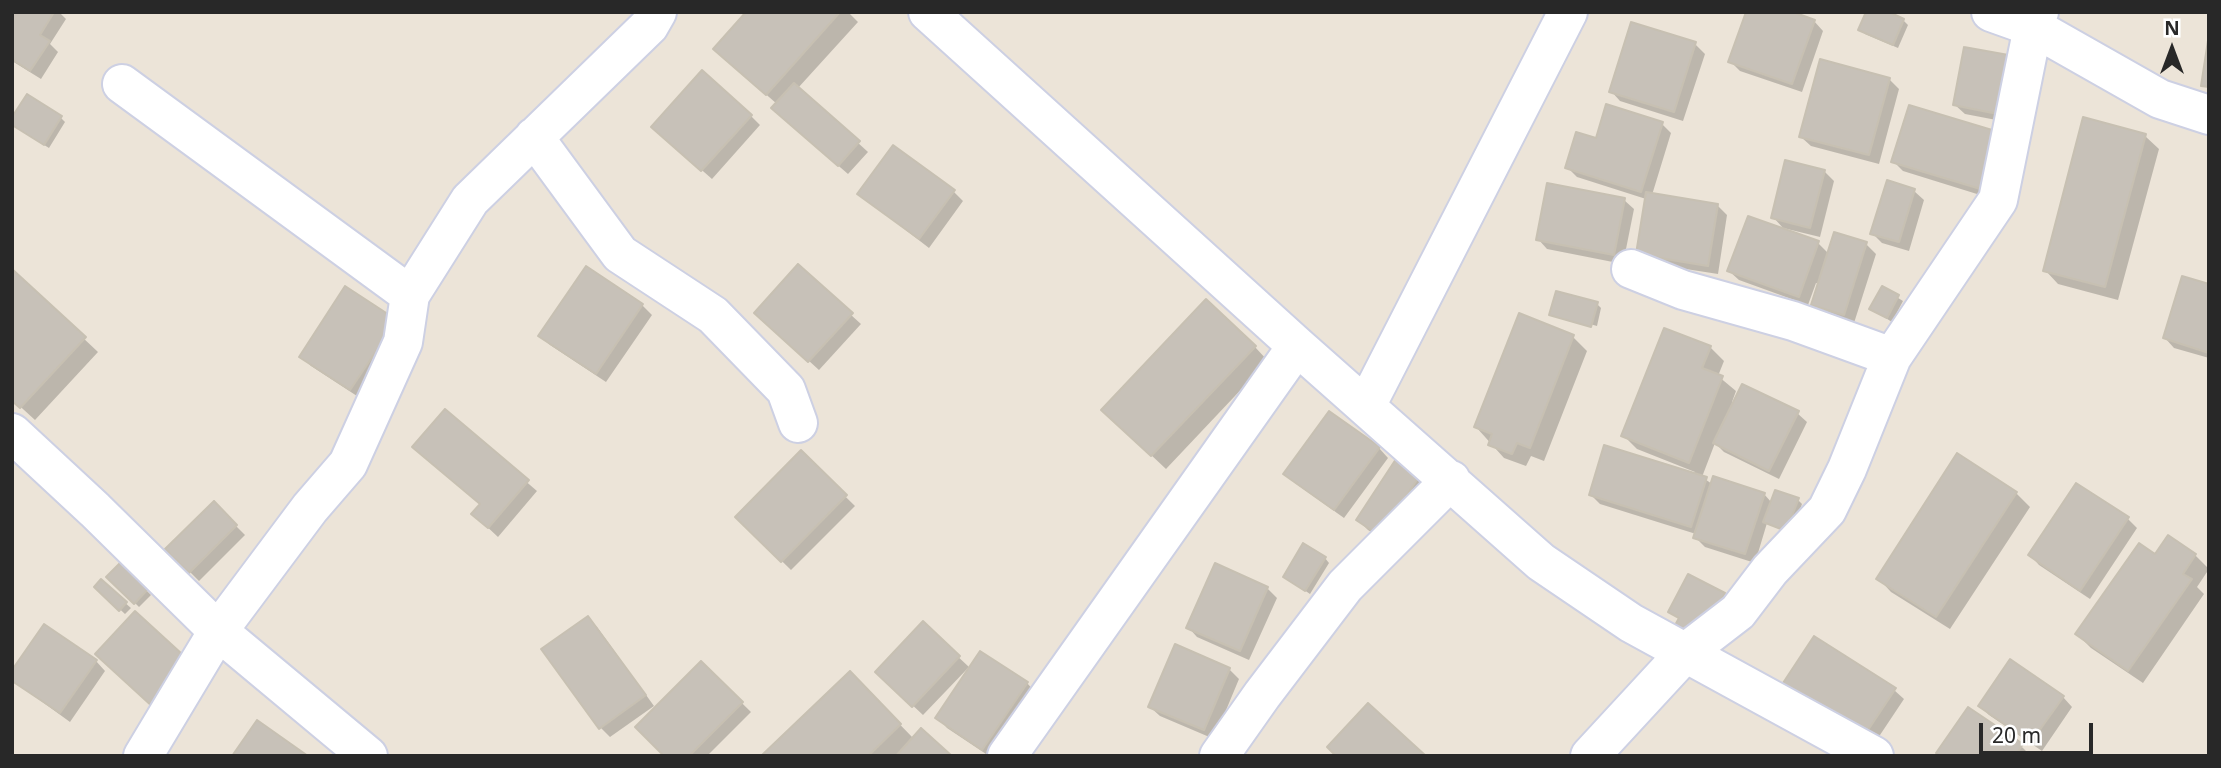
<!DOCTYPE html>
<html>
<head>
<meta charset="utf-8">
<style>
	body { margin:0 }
	#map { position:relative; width:2221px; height:768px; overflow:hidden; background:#ece4d8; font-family:"Noto Sans",sans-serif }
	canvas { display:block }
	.frame { position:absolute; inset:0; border:14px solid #282828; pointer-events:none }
	.north { position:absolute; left:2137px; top:14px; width:70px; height:70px; -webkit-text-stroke:5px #fff; paint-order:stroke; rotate:0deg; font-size:19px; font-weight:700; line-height:28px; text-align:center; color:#282828 }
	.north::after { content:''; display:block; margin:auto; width:24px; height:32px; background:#282828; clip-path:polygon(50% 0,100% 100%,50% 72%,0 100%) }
	.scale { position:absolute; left:1979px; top:723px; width:114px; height:32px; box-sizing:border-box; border:4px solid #282828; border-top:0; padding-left:9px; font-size:21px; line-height:24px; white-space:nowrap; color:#282828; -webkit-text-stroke:5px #fff; paint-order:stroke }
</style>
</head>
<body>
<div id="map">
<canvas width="2221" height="768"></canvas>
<div class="frame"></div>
<div class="north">N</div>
<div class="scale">20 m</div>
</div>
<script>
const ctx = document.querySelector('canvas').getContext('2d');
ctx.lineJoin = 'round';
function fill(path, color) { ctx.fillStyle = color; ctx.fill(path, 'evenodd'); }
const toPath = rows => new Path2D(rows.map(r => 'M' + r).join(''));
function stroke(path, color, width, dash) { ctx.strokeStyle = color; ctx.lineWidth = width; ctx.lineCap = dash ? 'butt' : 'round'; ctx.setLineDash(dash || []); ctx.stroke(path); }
const shadow = toPath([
	[12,12,59,12,66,19,50,44,58,52,41,79,12,61],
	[748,12,848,12,858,22,798,88,868,152,848,174,783,118,777,104,729,62],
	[1903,20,1908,25,1898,48,1865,34,1860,30],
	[1814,21,1823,31,1802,92,1740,71,1730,61],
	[1695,44,1705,54,1683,121,1620,101,1611,91],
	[1965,49,2012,123,1965,114,1955,105],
	[1889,79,1899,89,1879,164,1811,146,1801,137],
	[751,116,760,125,712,179,663,136],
	[61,118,65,122,49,148,15,127],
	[1662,124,1671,133,1652,195,1717,205,1727,215,1718,274,1647,263,1646,199,1577,177,1567,167,1597,141],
	[2001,135,1993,199,1903,171,1893,161],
	[2145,136,2159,149,2118,300,2058,284,2045,270],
	[1824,171,1834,181,1820,237,1783,228,1773,217],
	[1914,191,1924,200,1909,251,1882,243,1872,233],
	[954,192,963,201,929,248,859,194],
	[1624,200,1634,209,1623,264,1547,249,1538,239],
	[1835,234,1866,244,1876,254,1854,323,1823,314,1813,304,1819,284,1816,283,1808,305,1739,280,1729,271,1818,243,1829,254],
	[798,267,861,324,819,370,766,322],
	[12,271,98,352,35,420,12,399],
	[2209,286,2209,358,2174,348,2165,338],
	[1882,288,1903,301,1892,322,1871,309],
	[1597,304,1601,308,1597,326,1554,314,1554,317,1551,314],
	[642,305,652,315,606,382,550,345,540,336],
	[1520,316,1573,337,1587,351,1544,461,1531,456,1526,466,1504,458,1476,427],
	[395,321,360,398,311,366,301,356],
	[1255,347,1268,361,1166,469,1117,423],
	[1710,347,1724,361,1718,376,1736,391,1732,402,1797,413,1807,422,1779,479,1724,452,1715,443,1702,477,1712,484,1764,494,1772,503,1798,500,1802,504,1791,534,1767,523,1755,563,1705,547,1695,537,1696,534,1600,504,1591,495,1695,475,1695,472,1637,449,1623,435],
	[445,412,537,491,498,537,483,523,481,505],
	[1379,448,1388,458,1344,518,1295,483,1285,474],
	[801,453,855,506,791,570,737,517],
	[1397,461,1429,485,1390,544,1368,530,1358,520],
	[2016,493,2030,507,1950,629,1891,592,1878,578],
	[214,504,245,535,199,581,167,549],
	[2128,519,2137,528,2090,599,2039,565,2030,555],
	[2195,555,2209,569,2197,587,2204,594,2143,683,2091,648,2077,634,2155,556],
	[1325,558,1329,563,1310,594,1285,577],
	[121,565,151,595,139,607,109,577],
	[101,582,131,608,125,614,96,587],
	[1267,588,1277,598,1249,660,1197,637,1188,627],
	[588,618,597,627,654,706,610,737,601,728,544,650],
	[923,624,969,667,923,715,877,672],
	[96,661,105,671,70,722,12,680],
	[701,663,751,712,707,756,666,756],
	[1229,669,1239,679,1214,739,1160,716,1150,707],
	[850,673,914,739,949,756,763,756],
	[1027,683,1036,693,989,756,947,728,938,718],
	[1785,683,1894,690,1904,699,1874,744,1795,693],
	[2063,697,2072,707,2042,751,1989,715,1980,706],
	[2021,746,2031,756,1941,756]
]);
const building = toPath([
	[12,12,54,12,40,35,50,41,30,71,12,59,12,12],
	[746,12,840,12,766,95,713,49,746,12],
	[1746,12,1793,12,1815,20,1792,84,1728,62,1746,12],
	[1866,12,1889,12,1904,19,1893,45,1858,30,1866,12],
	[1631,22,1696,42,1674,112,1609,92,1631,22],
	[2209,34,2209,87,2201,86,2209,34],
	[1964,47,2014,56,2003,115,1953,105,1964,47],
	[1820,59,1890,78,1869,155,1799,137,1820,59],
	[702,70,752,115,701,171,651,127,702,70],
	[794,83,860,141,838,166,771,108,794,83],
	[27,94,62,116,44,145,12,125,12,117,27,94],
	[1606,104,1663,122,1641,192,1565,168,1576,132,1596,138,1606,104],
	[1909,105,2002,133,1984,190,1891,162,1909,105],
	[2083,117,2146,134,2105,287,2043,271,2083,117],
	[893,145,955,190,919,239,857,194,893,145],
	[1785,160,1825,170,1810,228,1771,218,1785,160],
	[1887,180,1915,189,1899,242,1870,234,1887,180],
	[1547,183,1625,198,1614,255,1536,240,1547,183],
	[1646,192,1718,204,1708,266,1636,254,1646,192],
	[1748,216,1819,241,1799,297,1727,271,1748,216],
	[1834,232,1867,242,1844,315,1811,305,1834,232],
	[798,264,853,313,808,362,754,313,798,264],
	[586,266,643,304,596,374,538,336,586,266],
	[12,269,86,337,20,408,12,401,12,269],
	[2182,276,2209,284,2209,353,2163,338,2182,276],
	[345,286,397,320,350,390,299,357,345,286],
	[1882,286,1899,295,1887,318,1869,309,1882,286],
	[1556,291,1598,302,1591,327,1549,315,1556,291],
	[1206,299,1256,346,1151,456,1101,410,1206,299],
	[1519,313,1574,335,1530,448,1517,443,1512,454,1488,445,1492,434,1474,427,1519,313],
	[1664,328,1711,346,1702,368,1723,376,1689,463,1621,436,1664,328],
	[1742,384,1799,411,1769,471,1713,443,1742,384],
	[445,409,529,480,488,528,471,514,480,504,412,447,445,409],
	[1329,411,1380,447,1334,510,1283,474,1329,411],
	[1604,445,1707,477,1691,527,1589,495,1604,445],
	[801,450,847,495,781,562,735,517,801,450],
	[1957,453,2017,492,1936,617,1876,579,1957,453],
	[1396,459,1420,475,1380,536,1356,520,1396,459],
	[1713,476,1765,493,1745,554,1693,538,1713,476],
	[2076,483,2129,517,2080,591,2028,555,2076,483],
	[1775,490,1799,498,1786,531,1763,522,1775,490],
	[214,501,237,525,189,573,165,549,214,501],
	[2168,535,2196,554,2183,574,2192,579,2128,671,2075,634,2139,543,2155,554,2168,535],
	[1303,543,1326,557,1305,591,1283,577,1303,543],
	[121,562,148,589,134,604,106,577,121,562],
	[1215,563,1268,587,1240,651,1186,628,1215,563],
	[1688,574,1725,593,1704,631,1690,635,1674,627,1679,618,1668,612,1688,574],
	[101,579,127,602,119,611,94,587,101,579],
	[135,611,194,665,154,708,95,654,135,611],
	[588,616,646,695,599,729,541,649,588,616],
	[923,621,960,656,912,707,875,672,923,621],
	[44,624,97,660,60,713,12,681,12,670,44,624],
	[1814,636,1896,688,1864,736,1783,683,1814,636],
	[1175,644,1230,668,1204,730,1148,707,1175,644],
	[980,651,1028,682,982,750,935,718,980,651],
	[2010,659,2064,696,2031,742,1978,706,2010,659],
	[701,661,743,702,689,756,664,756,635,727,701,661],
	[850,671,901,724,868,756,761,756,850,671],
	[1368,703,1426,756,1336,756,1327,747,1368,703],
	[1968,707,2023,744,2015,756,1940,756,1936,753,1968,707],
	[257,720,308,756,232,756,257,720],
	[921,728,952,756,896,756,921,728]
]);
const minor = toPath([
	[928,12,1297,346,1541,562,1631,623,1874,756],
	[1991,12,2033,27,2160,99,2209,115],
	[122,84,410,295],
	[534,137,620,254,713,315,786,390,798,423],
	[1631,269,1683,290,1793,321,1892,357],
	[1366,406,1568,12],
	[12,433,95,510,218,631,368,756],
	[143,756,218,631,310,508,348,464,403,342,410,295,470,200,649,26,657,12],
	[1007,756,1297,346],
	[1219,756,1262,695,1345,586,1451,480],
	[1590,756,1686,652,1738,612,1770,570,1827,510,1847,469,1892,357,1998,200,2033,27,2039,12]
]);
fill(shadow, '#0003');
fill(building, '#c7c1b8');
stroke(building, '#c7c0b2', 2);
stroke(minor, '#cdd0e3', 42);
stroke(minor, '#fff', 38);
</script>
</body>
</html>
